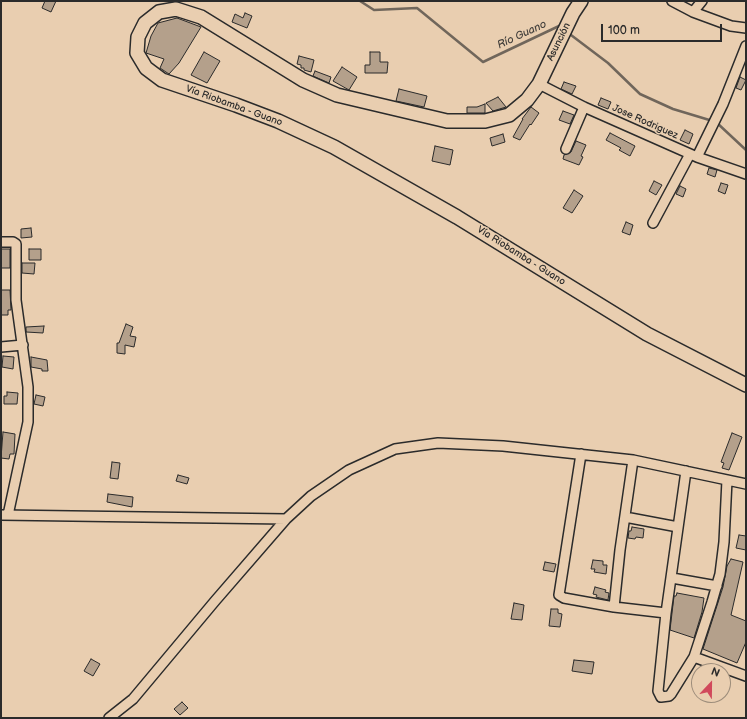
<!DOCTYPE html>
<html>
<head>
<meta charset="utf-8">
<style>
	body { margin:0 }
	#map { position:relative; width:747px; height:719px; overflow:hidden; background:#e9ceb0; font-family:"Balsamiq Sans",sans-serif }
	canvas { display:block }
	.frame { position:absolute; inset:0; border:2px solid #2b2b2b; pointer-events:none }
	.north { position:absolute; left:691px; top:663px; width:40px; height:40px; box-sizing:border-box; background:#e9ceb0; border:1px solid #9d8d7b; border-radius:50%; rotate:22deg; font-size:11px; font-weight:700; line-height:16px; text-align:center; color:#2b2b2b }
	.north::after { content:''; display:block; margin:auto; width:14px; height:18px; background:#d1495b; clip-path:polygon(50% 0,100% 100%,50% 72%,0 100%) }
	.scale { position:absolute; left:601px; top:24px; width:121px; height:18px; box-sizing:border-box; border:2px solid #2b2b2b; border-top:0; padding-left:5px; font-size:12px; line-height:14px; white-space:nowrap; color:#2b2b2b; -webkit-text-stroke:3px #e9ceb0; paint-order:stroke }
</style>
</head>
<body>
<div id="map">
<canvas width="747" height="719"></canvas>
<div class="frame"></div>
<div class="north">N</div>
<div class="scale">100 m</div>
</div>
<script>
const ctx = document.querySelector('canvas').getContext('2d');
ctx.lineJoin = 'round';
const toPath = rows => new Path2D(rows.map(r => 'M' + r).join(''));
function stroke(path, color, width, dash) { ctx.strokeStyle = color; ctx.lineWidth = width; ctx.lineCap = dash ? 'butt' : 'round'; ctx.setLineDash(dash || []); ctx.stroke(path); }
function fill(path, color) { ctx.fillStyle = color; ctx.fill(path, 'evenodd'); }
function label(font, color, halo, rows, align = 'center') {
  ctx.font = font + ' "Balsamiq Sans",sans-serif'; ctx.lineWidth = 3; ctx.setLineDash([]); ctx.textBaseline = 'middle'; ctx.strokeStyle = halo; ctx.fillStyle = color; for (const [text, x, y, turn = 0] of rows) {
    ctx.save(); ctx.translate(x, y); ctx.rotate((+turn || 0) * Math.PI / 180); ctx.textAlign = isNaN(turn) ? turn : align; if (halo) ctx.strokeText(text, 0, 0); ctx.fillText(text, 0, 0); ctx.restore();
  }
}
const stream = toPath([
	[360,1,374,10,417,8,483,62,559,26,562,28],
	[567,32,608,63,640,94,673,109,716,122,746,150]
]);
const building = toPath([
	[45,1,56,1,51,12,42,8,45,1],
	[245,13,252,16,247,28,232,22,235,14,243,18,245,13],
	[177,18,201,27,179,63,169,74,160,68,164,59,146,53,151,36,158,23,177,18],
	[204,52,220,61,207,83,191,75,204,52],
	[370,52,380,52,380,62,388,62,387,73,365,73,365,65,370,65,370,52],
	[299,56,314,60,311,72,304,70,304,68,301,68,301,65,297,64,299,56],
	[342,67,357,77,349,90,333,81,342,67],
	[315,71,331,77,329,83,313,76,315,71],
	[740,77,746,80,741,90,736,88,740,77],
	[564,82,576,86,572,94,561,89,564,82],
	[399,89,427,96,424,107,396,101,399,89],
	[498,97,506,107,493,111,486,103,498,97],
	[601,98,611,102,608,109,598,105,601,98],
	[485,104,485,113,467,113,467,107,477,107,485,104],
	[531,107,539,113,531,125,530,124,520,140,513,137,523,119,522,119,531,107],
	[563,111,574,115,570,124,559,120,563,111],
	[685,130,693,134,689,144,680,140,685,130],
	[610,133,635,146,630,156,619,150,621,148,606,140,610,133],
	[503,134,505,142,492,146,490,138,503,134],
	[576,141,586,145,581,156,583,157,579,165,563,159,564,155,571,152,576,141],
	[435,146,453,150,450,165,432,161,435,146],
	[709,168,717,170,715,177,707,174,709,168],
	[654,181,662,185,656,195,649,191,654,181],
	[721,183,728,185,725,194,718,191,721,183],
	[680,186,686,189,683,197,676,194,680,186],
	[574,190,583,196,572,213,563,208,574,190],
	[626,222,633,225,630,235,622,232,626,222],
	[31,228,32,237,21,238,21,229,31,228],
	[1,249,10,249,10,268,1,268,1,249],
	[29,249,41,249,41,260,29,260,29,249],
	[22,263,35,263,34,274,22,273,22,263],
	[1,290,10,290,11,310,8,310,8,315,1,315,1,290],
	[126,324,133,327,130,336,136,337,134,347,125,345,125,354,117,353,117,343,119,343,126,324],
	[44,326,43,333,26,332,26,327,44,326],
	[3,356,14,357,13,369,2,367,3,356],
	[31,357,47,360,48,371,42,371,42,369,31,367,31,357],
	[7,392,18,393,17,404,4,404,4,396,7,396,7,392],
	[36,395,45,397,43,406,34,404,36,395],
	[3,432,15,434,14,454,10,454,9,459,1,458,3,432],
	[732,433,742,437,729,470,722,468,724,463,721,462,732,433],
	[112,462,120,463,118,479,110,478,112,462],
	[178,475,189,478,187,484,176,481,178,475],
	[108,494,133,497,132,507,107,502,108,494],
	[632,527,644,529,643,538,636,537,635,539,628,538,629,531,631,531,632,527],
	[739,535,746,536,746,550,736,548,739,535],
	[731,559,743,562,731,615,746,621,746,642,737,663,703,649,723,587,727,566,731,559],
	[593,560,603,561,603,565,607,565,606,574,594,572,595,569,591,569,593,560],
	[545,562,556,564,554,572,543,570,545,562],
	[595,587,606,590,605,592,609,593,608,600,596,597,597,595,593,594,595,587],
	[677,593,704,598,702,612,694,638,670,630,674,596,676,596,677,593],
	[514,603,524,605,522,620,511,619,514,603],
	[551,609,558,609,558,613,562,614,560,627,549,626,551,609],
	[91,659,100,664,93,676,84,671,91,659],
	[574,660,594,662,592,674,572,671,574,660],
	[182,702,188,708,180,715,174,709,182,702]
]);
const minor = toPath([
	[672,1,693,12,731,26,746,28],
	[693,12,702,1],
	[539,84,584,107,697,157,746,174],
	[566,149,584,107],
	[697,157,723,104,746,46],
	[653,223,690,154],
	[1,242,13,242,16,244,16,300,28,387,28,422,8,515],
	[1,347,23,345],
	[581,454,559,595,564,598,614,607,666,613],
	[686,471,666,613,658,691,661,697,669,696,671,694,694,657,712,602,720,574,724,542,727,480],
	[1,515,286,519],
	[625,517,678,527],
	[672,578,717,586],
	[614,607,620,550,633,460],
	[694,657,746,676],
	[109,718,133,699,215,601,286,519,311,496,349,470,395,449,438,443,503,446,633,460,746,484]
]);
const secondary = toPath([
	[581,1,573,13,539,84,527,100,509,115,485,121,447,121,337,95,303,80,201,17,176,9,159,12,145,23,138,37,137,53,146,68,162,80,236,105,278,121,334,147,457,217,647,334,746,385]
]);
const streetNames = [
	["Asunción",559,42,-64],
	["Vía Riobamba - Guano",234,106,20],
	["Jose Rodriguez",645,122,24],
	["Vía Riobamba - Guano",521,256,32]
];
const waterNames = [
	["Río Guano",522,35,-25]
];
stroke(stream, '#70665b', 2.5);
fill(building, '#b4a08b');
stroke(building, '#2b2b2b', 1);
stroke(minor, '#2b2b2b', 12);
stroke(secondary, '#2b2b2b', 16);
stroke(minor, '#e9ceb0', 9);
stroke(secondary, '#e9ceb0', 13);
label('10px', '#2b2b2b', '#e9ceb0', streetNames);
label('italic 11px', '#423f3b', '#e9ceb0', waterNames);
</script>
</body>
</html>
